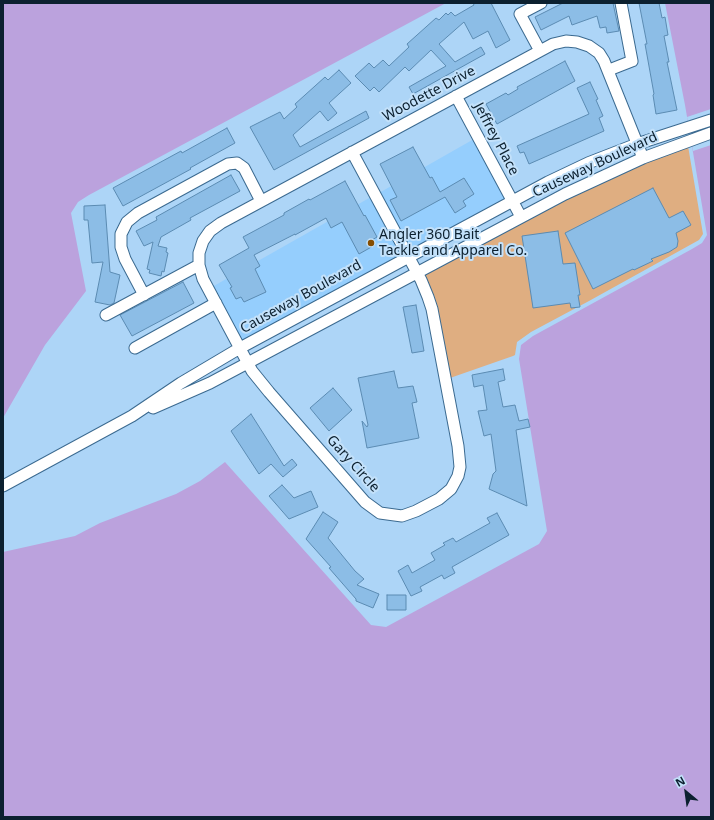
<!DOCTYPE html>
<html>
<head>
<meta charset="utf-8">
<style>
	body { margin:0 }
	#map { position:relative; width:714px; height:820px; overflow:hidden; background:#add5f7; font-family:"Noto Sans",sans-serif }
	canvas { display:block }
	.frame { position:absolute; inset:0; border:4px solid #0c202f; pointer-events:none }
	.north { position:absolute; left:666px; top:772px; width:40px; height:40px; -webkit-text-stroke:3px #c3e1fa; paint-order:stroke; rotate:331deg; font-size:11px; font-weight:700; line-height:16px; text-align:center; color:#0c202f }
	.north::after { content:''; display:block; margin:auto; width:14px; height:18px; background:#0c202f; clip-path:polygon(50% 0,100% 100%,50% 72%,0 100%) }
</style>
</head>
<body>
<div id="map">
<canvas width="714" height="820"></canvas>
<div class="frame"></div>
<div class="north">N</div>
</div>
<script>
const ctx = document.querySelector('canvas').getContext('2d');
ctx.lineJoin = 'round';
function fill(path, color) { ctx.fillStyle = color; ctx.fill(path, 'evenodd'); }
const toPath = rows => new Path2D(rows.map(r => 'M' + r).join(''));
function stroke(path, color, width, dash) { ctx.strokeStyle = color; ctx.lineWidth = width; ctx.lineCap = dash ? 'butt' : 'round'; ctx.setLineDash(dash || []); ctx.stroke(path); }
function label(font, color, halo, rows, align = 'center') {
  ctx.font = font + ' "Noto Sans",sans-serif'; ctx.lineWidth = 4; ctx.setLineDash([]); ctx.textBaseline = 'middle'; ctx.strokeStyle = halo; ctx.fillStyle = color; for (const [text, x, y, turn = 0] of rows) {
    ctx.save(); ctx.translate(x, y); ctx.rotate((+turn || 0) * Math.PI / 180); ctx.textAlign = isNaN(turn) ? turn : align; if (halo) ctx.strokeText(text, 0, 0); ctx.fillText(text, 0, 0); ctx.restore();
  }
}
const built = toPath([
	[474,139,506,199,410,250,379,193],
	[371,197,402,254,242,341,212,287]
]);
const green = toPath([
	[688,146,703,234,699,240,589,301,531,332,517,342,515,355,513,356,450,378,423,275,567,199,645,162]
]);
const water = toPath([
	[3,3,446,3,89,195,78,202,71,213,86,291,45,345,3,418],
	[665,3,711,3,711,817,3,817,3,552,75,536,100,523,176,494,200,481,225,462,371,625,386,627,539,544,547,531,519,359,521,345,533,336,692,249,702,243,707,235,685,105]
]);
const pier = toPath([
	[711,109,711,145,693,151,687,117]
]);
const building = toPath([
	[473,3,491,3,510,40,496,48,488,31,473,39,464,22,439,44,455,62,481,47,485,54,413,94,409,87,446,66,431,50,409,71,405,67,379,92,374,87,370,91,355,76,369,63,374,68,383,60,389,66,409,47,407,44,436,18,439,20,446,13,448,15,451,12,455,16,474,5,473,3],
	[563,3,613,3,619,31,607,33,606,27,600,28,597,16,572,25,569,16,541,30,535,17,563,3],
	[639,3,659,3,662,18,665,17,668,35,664,36,669,62,667,62,677,110,656,114,653,95,654,94,645,44,647,44,639,3],
	[565,61,575,81,497,124,486,104,506,93,508,95,518,89,517,87,565,61],
	[339,70,351,83,329,103,337,113,328,121,320,111,293,135,300,147,366,111,369,118,274,170,250,127,280,112,284,119,297,107,295,104,325,77,328,80,339,70],
	[590,82,598,99,596,100,603,116,599,118,604,131,529,164,524,152,520,153,517,146,589,114,577,88,590,82],
	[227,128,235,143,190,168,191,169,123,206,113,188,181,151,182,153,227,128],
	[413,147,430,178,432,177,440,192,464,178,474,194,463,201,466,206,455,213,445,197,401,221,390,200,397,197,380,164,413,147],
	[231,175,240,191,190,218,191,220,161,237,158,246,167,248,166,252,168,253,164,272,162,271,161,276,149,273,150,270,147,269,153,242,144,246,136,231,157,220,156,217,231,175],
	[345,181,364,216,365,215,377,237,372,240,375,245,359,254,342,222,331,228,326,218,295,235,295,234,254,255,260,266,255,269,266,292,244,302,241,297,236,299,230,288,232,287,219,265,249,248,243,237,284,215,284,213,309,199,310,200,345,181],
	[653,188,669,218,683,211,691,225,676,233,678,241,677,247,669,252,651,259,653,261,634,270,633,269,593,289,565,233,653,188],
	[105,205,110,272,120,275,114,303,110,305,95,302,103,262,92,263,88,220,84,220,84,206,105,205],
	[558,231,563,264,575,263,580,295,578,295,580,307,571,308,570,303,533,308,522,236,558,231],
	[183,282,194,303,132,336,120,315,183,282],
	[416,305,424,351,412,353,403,307,416,305],
	[503,369,505,380,498,382,503,407,515,405,519,421,528,419,530,427,516,430,527,506,489,489,493,474,496,471,491,434,484,436,478,411,487,410,483,385,474,387,472,375,503,369],
	[394,371,398,388,413,386,417,402,412,403,419,438,367,448,362,421,367,427,368,425,358,378,394,371],
	[333,388,352,410,329,431,310,408,333,388],
	[251,414,284,466,292,459,297,465,283,477,271,464,259,474,231,431,251,414],
	[282,485,294,498,311,491,318,507,289,519,269,496,282,485],
	[323,512,338,522,328,538,355,571,364,579,357,585,379,594,373,608,356,601,356,599,329,568,331,567,306,539,323,512],
	[497,513,509,535,452,567,455,573,444,579,442,575,420,587,422,591,411,596,398,571,408,565,412,573,435,560,431,553,445,545,443,543,453,538,456,542,490,523,487,518,497,513],
	[387,595,406,595,406,610,387,610,387,595]
]);
const minor = toPath([
	[540,51,520,14,541,3],
	[609,70,632,61,621,3],
	[456,96,521,217],
	[352,152,421,280,428,297,432,309,458,446,460,467,458,476,451,489,439,499,416,511,402,516,380,513,365,502,269,392,252,371,203,279,199,265,199,253,203,241,210,231,221,223,540,51,553,44,566,41,577,42,589,46,599,53,604,61,643,158],
	[144,295,125,259,121,247,121,234,127,222,138,213,228,164,237,163,244,168,261,201],
	[106,315,199,265],
	[135,348,216,303],
	[153,408,210,383,565,194,643,158,711,133],
	[3,486,132,416,181,383,240,348,548,182,588,163,637,144,711,120]
]);
const markers = [
	[371,243,4,"#864d00"]
];
const streetNames = [
	["Woodette Drive",429,94,-28],
	["Jeffrey Place",496,139,62],
	["Causeway Boulevard",595,165,-25],
	["Causeway Boulevard",301,297,-29],
	["Gary Circle",353,464,48]
];
const poiNames = [
	["Angler 360 Bait",379,235],
	["Tackle and Apparel Co.",379,251]
];
fill(built, '#95cefd');
fill(green, '#dfae81');
fill(water, '#bba2dd');
fill(pier, '#add5f7');
fill(building, '#8cbde6');
stroke(building, '#5b8bb2', 1);
stroke(minor, '#3b6a90', 13);
stroke(minor, '#fff', 11);
for (const [x, y, r, color] of markers) { const dot = new Path2D(); dot.arc(x, y, r, 0, 2 * Math.PI); ctx.fillStyle = color; ctx.fill(dot); stroke(dot, '#c3e1fa', 1.5); }
label('14px', '#0c202f', '#c3e1fa', streetNames);
label('14px', '#0c202f', '#c3e1fa', poiNames, 'left');
</script>
</body>
</html>
